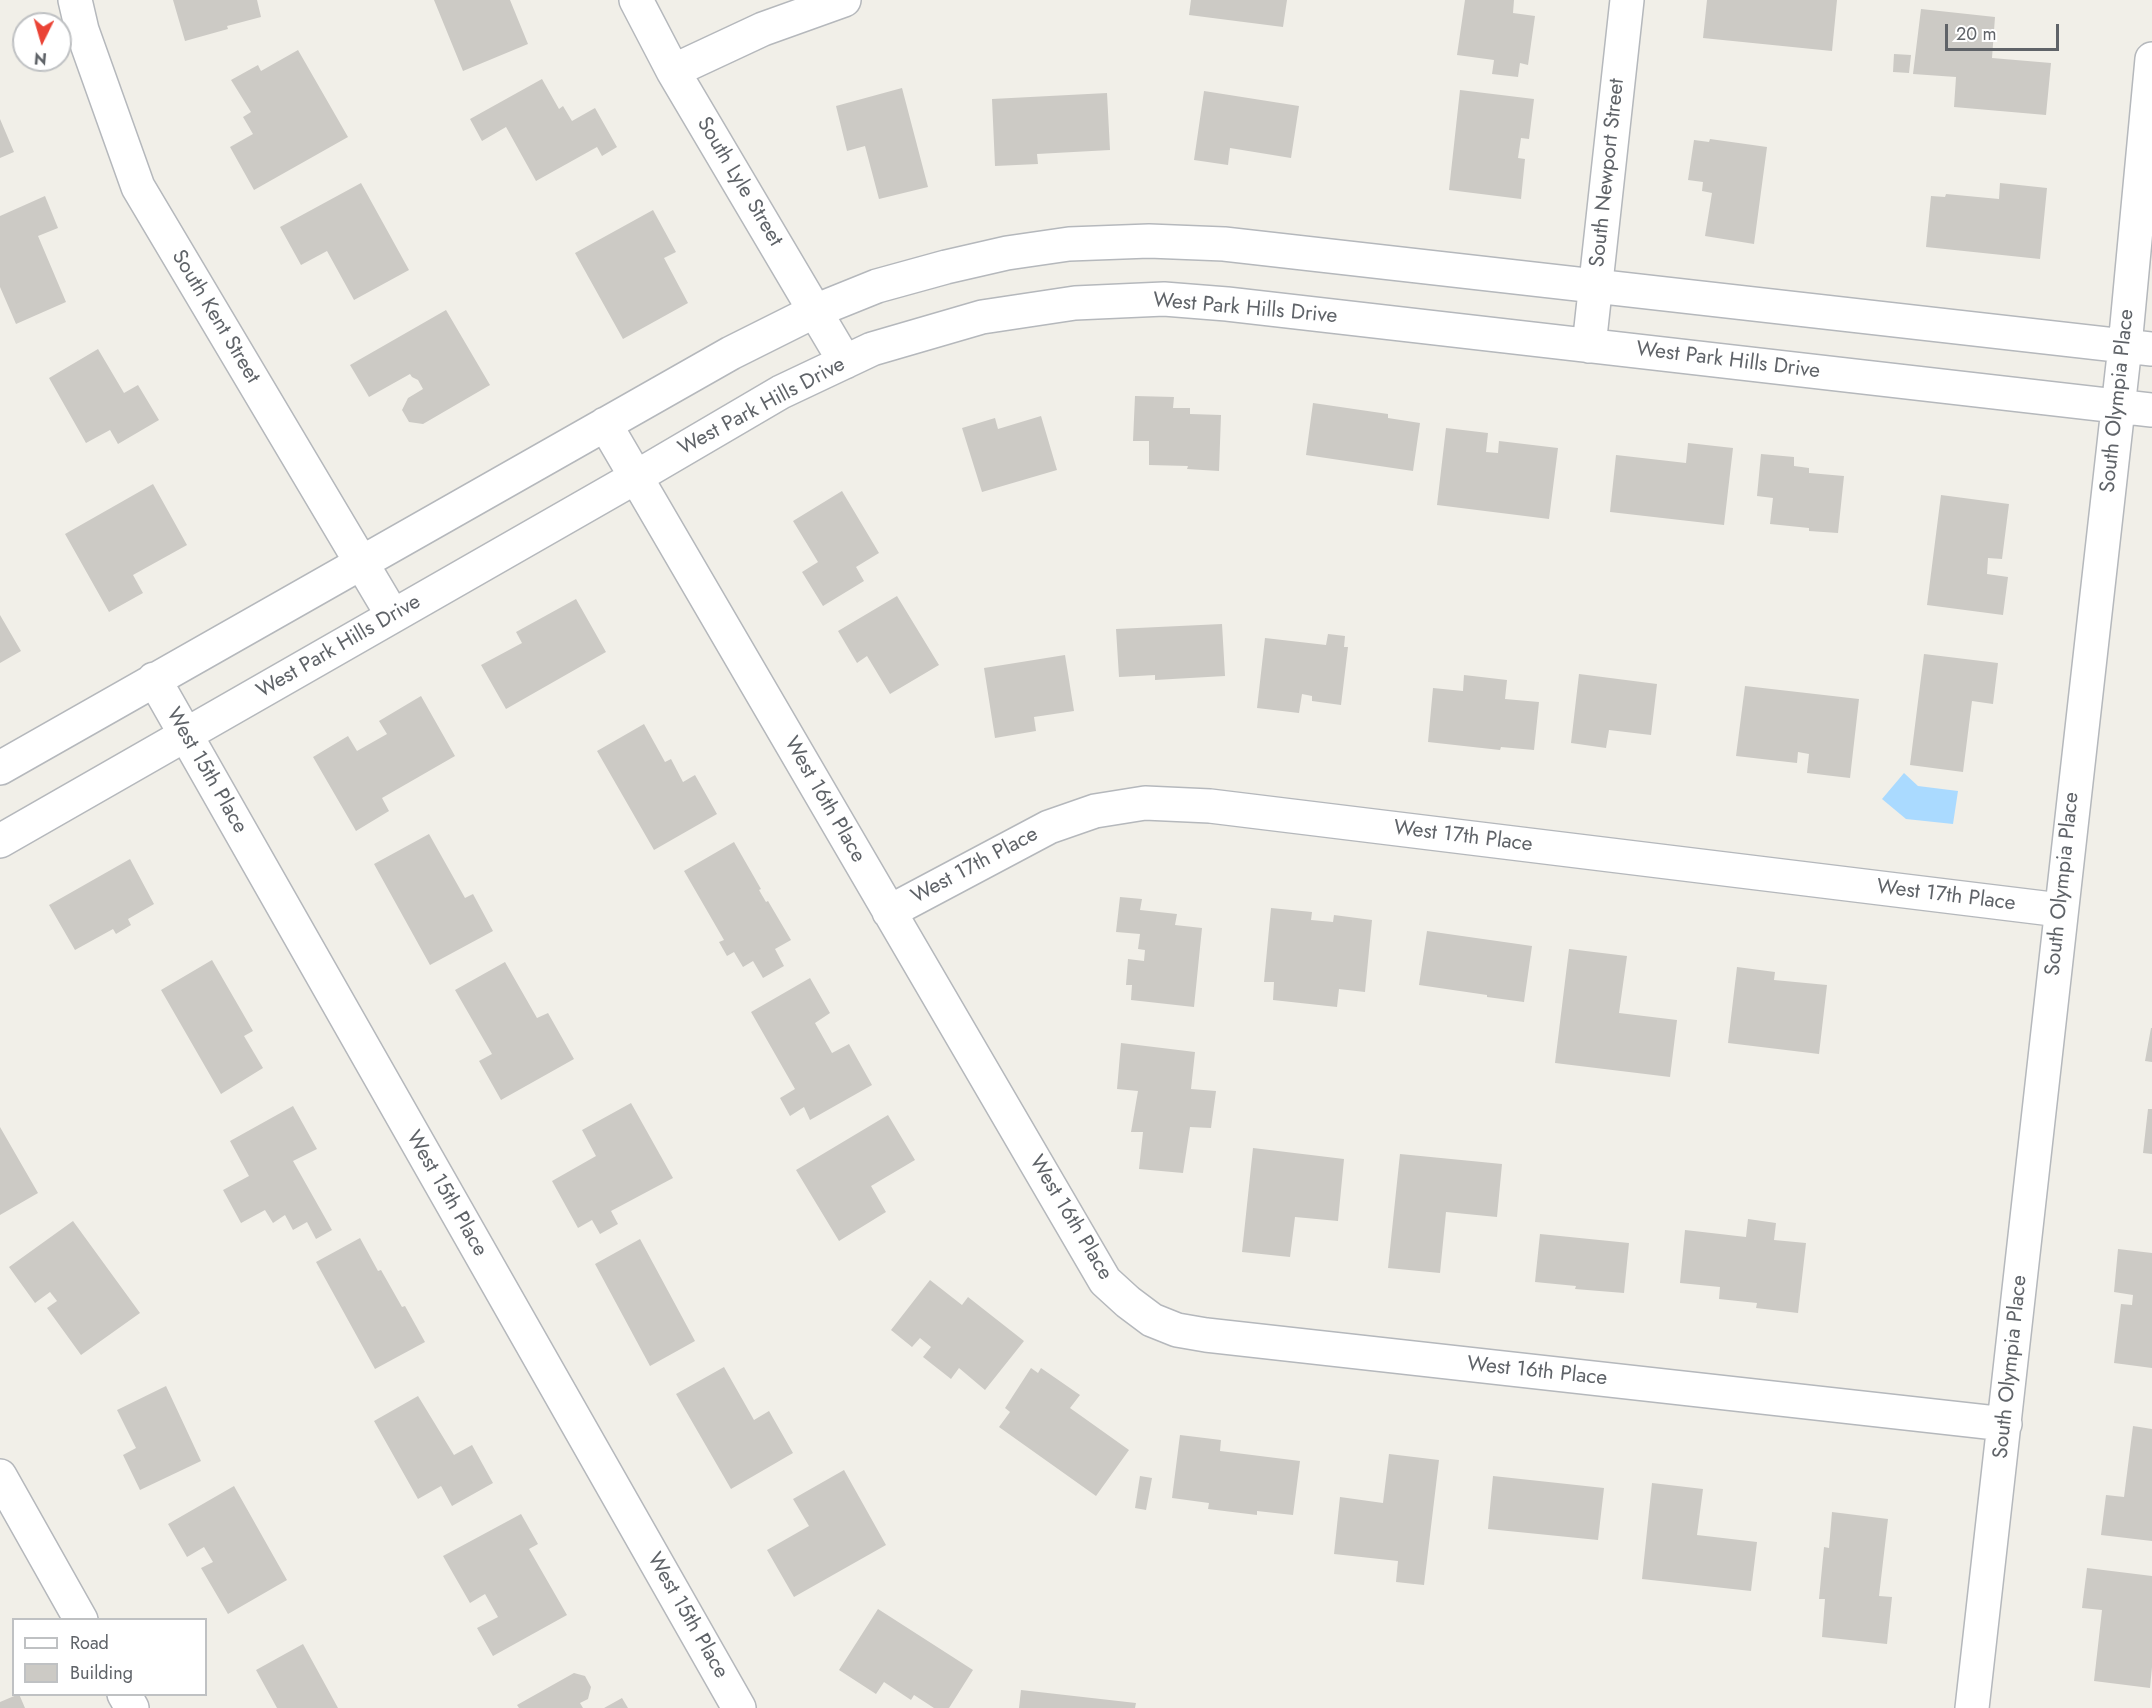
<!DOCTYPE html>
<html>
<head>
<meta charset="utf-8">
<style>
	body { margin:0 }
	#map { position:relative; width:2152px; height:1708px; overflow:hidden; background:#f1efe8; font-family:Jost,sans-serif }
	canvas { display:block }
	.legend { position:absolute; left:12px; top:1618px; width:195px; height:78px; box-sizing:border-box; background:#fff; border:2px solid #bfc1c3; margin:0; padding:8px 10px; list-style:none; font-size:18px; color:#5f6368 }
	.legend li { display:flex; align-items:center; gap:12px; height:30px }
	.legend b { width:30px; border:2px solid #bfc1c3 }
	.north { position:absolute; left:12px; top:12px; width:60px; height:60px; box-sizing:border-box; background:#fff; border:2px solid #bfc1c3; border-radius:50%; rotate:185deg; font-size:16px; font-weight:700; line-height:24px; text-align:center; color:#5f6368 }
	.north::after { content:''; display:block; margin:auto; width:21px; height:27px; background:#ea4335; clip-path:polygon(50% 0,100% 100%,50% 72%,0 100%) }
	.scale { position:absolute; left:1945px; top:24px; width:114px; height:27px; box-sizing:border-box; border:3px solid #5f6368; border-top:0; padding-left:8px; font-size:18px; line-height:21px; white-space:nowrap; color:#5f6368; -webkit-text-stroke:4px #fff; paint-order:stroke }
</style>
</head>
<body>
<div id="map">
<canvas width="2152" height="1708"></canvas>
<ul class="legend">
<li><b style="height:8px;background:#fff"></b>Road</li>
<li><b style="height:16px;background:#cccac5"></b>Building</li>
</ul>
<div class="north">N</div>
<div class="scale">20 m</div>
</div>
<script>
const ctx = document.querySelector('canvas').getContext('2d');
ctx.lineJoin = 'round';
function fill(path, color) { ctx.fillStyle = color; ctx.fill(path, 'evenodd'); }
const toPath = rows => new Path2D(rows.map(r => 'M' + r).join(''));
function stroke(path, color, width, dash) { ctx.strokeStyle = color; ctx.lineWidth = width; ctx.lineCap = dash ? 'butt' : 'round'; ctx.setLineDash(dash || []); ctx.stroke(path); }
function label(font, color, halo, rows, align = 'center') {
  ctx.font = font + ' Jost,sans-serif'; ctx.lineWidth = 4.5; ctx.setLineDash([]); ctx.textBaseline = 'middle'; ctx.strokeStyle = halo; ctx.fillStyle = color; for (const [text, x, y, turn = 0] of rows) {
    ctx.save(); ctx.translate(x, y); ctx.rotate((+turn || 0) * Math.PI / 180); ctx.textAlign = isNaN(turn) ? turn : align; if (halo) ctx.strokeText(text, 0, 0); ctx.fillText(text, 0, 0); ctx.restore();
  }
}
const water = toPath([
	[1904,773,1918,786,1958,791,1953,824,1906,819,1882,799]
]);
const building = toPath([
	[173,0,257,0,261,17,227,26,228,29,185,41],
	[434,0,510,0,528,44,463,71],
	[1191,0,1287,0,1283,27,1189,15],
	[1465,0,1514,0,1513,13,1535,16,1528,65,1520,63,1518,77,1492,74,1494,60,1457,55],
	[1707,0,1837,0,1832,51,1703,38],
	[1921,9,1995,17,1992,58,2051,63,2046,115,1954,107,1956,77,1913,74],
	[298,50,348,137,254,190,230,147,253,134,243,117,251,112,231,80,258,65,261,71],
	[1894,54,1911,55,1909,73,1893,72],
	[542,79,559,109,563,106,572,121,595,108,617,147,602,156,597,147,536,181,506,127,482,141,470,119],
	[902,88,928,187,879,199,865,146,847,151,836,106],
	[1460,90,1534,99,1529,139,1521,138,1518,158,1525,159,1521,199,1449,190],
	[1204,91,1299,106,1291,158,1230,148,1228,165,1194,160],
	[1107,93,1110,150,1037,154,1038,164,995,166,992,99],
	[0,119,14,152,0,158],
	[1710,139,1767,147,1754,244,1705,236,1712,193,1702,191,1703,182,1688,180,1694,140,1709,142],
	[361,183,409,270,354,300,327,251,301,265,280,227],
	[2000,183,2047,188,2040,259,1926,247,1931,196,1945,197,1946,194,1999,199],
	[45,196,58,228,38,236,66,302,16,324,0,287,0,216],
	[653,210,676,252,664,258,688,303,623,339,575,253],
	[446,310,490,385,423,424,409,422,402,410,408,398,423,389,418,380,412,377,410,374,369,397,350,365],
	[98,349,124,393,138,385,159,420,118,444,110,430,86,443,49,378],
	[1135,396,1174,397,1173,408,1190,408,1190,414,1221,415,1219,471,1187,469,1188,466,1149,465,1149,441,1133,441],
	[1313,403,1388,414,1388,418,1420,423,1413,471,1306,455],
	[1041,416,1057,470,982,492,962,428,995,418,998,429],
	[1446,428,1488,433,1486,452,1498,453,1499,441,1558,448,1549,519,1437,505],
	[1688,443,1733,448,1724,525,1610,512,1616,455,1686,463],
	[1761,454,1794,457,1794,466,1809,468,1809,473,1844,476,1838,533,1809,531,1809,528,1770,524,1773,498,1757,496],
	[153,484,187,545,133,575,143,593,109,612,65,534],
	[842,491,879,553,856,567,864,581,823,606,802,572,818,562,793,521],
	[1941,495,2009,504,2002,559,1988,558,1987,574,2008,577,2003,615,1927,605],
	[897,596,939,665,890,694,867,656,857,663,838,631],
	[576,599,606,652,506,709,481,665,522,643,516,632],
	[0,615,21,651,0,663],
	[1222,624,1225,676,1155,680,1155,675,1119,677,1116,629],
	[1328,634,1345,636,1344,647,1348,647,1341,705,1312,701,1312,696,1302,694,1299,713,1257,708,1265,638,1326,645],
	[1924,654,1998,663,1993,704,1972,701,1963,772,1910,765],
	[1065,655,1074,711,1034,717,1036,731,995,738,984,668],
	[1579,674,1657,684,1651,735,1609,730,1606,748,1571,743],
	[1464,675,1507,680,1505,699,1539,702,1534,750,1501,747,1500,750,1428,742,1433,688,1463,691],
	[1745,686,1859,699,1850,778,1807,773,1809,754,1798,752,1797,763,1736,756],
	[421,696,455,756,382,798,389,811,356,831,313,757,348,736,357,751,387,734,379,721],
	[644,724,665,762,671,759,683,782,695,775,717,814,654,850,597,751],
	[429,834,465,898,473,894,493,931,430,965,374,864],
	[734,842,761,889,759,890,766,902,768,901,791,940,775,949,784,966,763,978,753,961,743,967,734,952,727,956,719,942,724,940,684,871],
	[130,859,154,904,128,919,131,925,116,934,113,929,75,950,49,905],
	[1120,897,1142,899,1140,910,1177,914,1175,925,1202,928,1194,1007,1131,1000,1132,985,1126,985,1128,959,1144,961,1145,950,1138,949,1140,934,1116,932],
	[1271,908,1312,912,1311,920,1333,922,1334,915,1372,920,1365,992,1339,989,1337,1007,1273,1000,1274,982,1264,982],
	[1427,931,1532,946,1524,1002,1487,997,1487,995,1419,985],
	[1569,949,1627,956,1619,1013,1677,1020,1670,1077,1555,1063],
	[212,960,253,1031,244,1036,263,1068,221,1094,161,990],
	[505,962,537,1018,548,1013,574,1059,501,1100,479,1061,492,1054,455,990],
	[1737,967,1775,972,1774,980,1827,985,1819,1054,1728,1043],
	[810,978,830,1013,815,1023,832,1053,849,1044,872,1085,810,1120,804,1107,790,1116,780,1098,795,1089,751,1012],
	[2151,1028,2152,1028,2152,1062,2145,1061],
	[1121,1043,1195,1052,1191,1089,1216,1091,1211,1128,1190,1127,1183,1173,1139,1169,1143,1132,1131,1132,1138,1091,1117,1089],
	[631,1103,673,1178,611,1211,618,1224,600,1234,592,1220,578,1228,552,1181,596,1156,582,1130],
	[293,1106,317,1149,293,1161,332,1230,316,1239,307,1222,293,1230,285,1215,273,1223,265,1210,241,1223,223,1190,249,1176,230,1141],
	[2148,1109,2152,1109,2152,1154,2143,1153],
	[888,1115,915,1160,871,1186,886,1212,839,1241,796,1170],
	[0,1127,38,1193,0,1215],
	[1253,1148,1344,1159,1338,1221,1295,1217,1290,1257,1242,1252],
	[1400,1154,1502,1164,1497,1217,1446,1212,1440,1273,1388,1268],
	[1748,1219,1776,1223,1774,1240,1806,1243,1798,1313,1756,1308,1757,1303,1719,1299,1720,1287,1680,1283,1685,1230,1746,1237],
	[73,1221,140,1313,81,1355,47,1308,57,1301,50,1292,35,1303,9,1267],
	[1540,1234,1629,1243,1624,1293,1575,1289,1576,1286,1535,1282],
	[360,1238,378,1271,381,1270,402,1307,405,1306,425,1342,375,1369,316,1262],
	[640,1239,695,1341,650,1366,595,1264],
	[2118,1249,2152,1253,2152,1368,2114,1363,2121,1304,2132,1305,2133,1295,2114,1292],
	[930,1280,962,1305,968,1297,1024,1341,985,1390,959,1368,951,1379,923,1357,931,1347,920,1338,912,1347,891,1330],
	[724,1367,754,1420,769,1411,793,1453,731,1489,676,1394],
	[1031,1368,1038,1373,1041,1368,1080,1395,1070,1408,1129,1450,1096,1496,999,1427,1010,1412,1005,1408],
	[166,1386,201,1461,140,1490,123,1455,136,1448,117,1410],
	[418,1396,454,1455,472,1445,493,1483,452,1506,441,1486,418,1499,374,1421],
	[2133,1426,2152,1429,2152,1541,2101,1535,2106,1495,2124,1497],
	[1180,1435,1221,1440,1220,1451,1300,1461,1293,1515,1257,1511,1257,1515,1208,1509,1209,1503,1172,1498],
	[1389,1454,1439,1460,1424,1585,1396,1582,1398,1561,1334,1554,1340,1497,1383,1503],
	[844,1470,886,1545,794,1597,767,1550,809,1526,793,1499],
	[1140,1476,1152,1478,1146,1510,1135,1508],
	[1493,1476,1604,1488,1598,1540,1488,1529],
	[1652,1483,1703,1489,1697,1535,1757,1542,1751,1591,1642,1579],
	[234,1486,287,1580,228,1614,201,1568,213,1562,204,1547,187,1557,168,1524],
	[1832,1512,1888,1519,1879,1596,1892,1597,1887,1644,1822,1637,1825,1599,1819,1599,1824,1547,1829,1548],
	[521,1514,538,1544,529,1549,567,1615,493,1656,477,1628,498,1617,485,1594,470,1603,443,1556],
	[2087,1568,2152,1576,2152,1667,2150,1688,2094,1681,2102,1610,2082,1608],
	[878,1609,973,1670,949,1708,934,1708,914,1695,911,1700,884,1682,876,1694,839,1670],
	[303,1644,338,1708,277,1708,256,1670],
	[574,1673,585,1676,591,1687,588,1699,580,1703,583,1708,519,1708,517,1705],
	[1021,1690,1136,1703,1135,1708,1019,1708],
	[19,1694,25,1708,0,1708,0,1702],
	[622,1698,628,1708,604,1708]
]);
const minor = toPath([
	[75,0,82,30,138,187,393,616],
	[636,0,673,71,845,362],
	[673,71,763,29,844,0],
	[1589,346,1627,0],
	[605,424,1105,1281,1128,1302,1152,1320,1177,1330,1206,1335,2005,1424],
	[154,679,739,1708],
	[0,768,731,353,815,311,877,286,946,267,1007,253,1069,244,1149,241,1224,244,2152,349],
	[0,841,636,477,781,392,872,349,982,317,1075,303,1164,299,1227,304,2152,410],
	[889,912,1049,827,1095,811,1145,803,1210,806,2060,910],
	[0,1476,81,1620],
	[124,1694,132,1708],
	[1972,1708,2125,346,2152,59]
]);
const streetNames = [
	["South Newport Street",1608,173,-84],
	["South Lyle Street",739,182,59],
	["West Park Hills Drive",1245,309,5],
	["South Kent Street",215,317,59],
	["West Park Hills Drive",1728,361,7],
	["South Olympia Place",2118,401,-84],
	["West Park Hills Drive",762,407,-28],
	["West Park Hills Drive",339,647,-30],
	["West 15th Place",206,771,60],
	["West 16th Place",824,800,60],
	["West 17th Place",1463,837,7],
	["West 17th Place",975,866,-28],
	["South Olympia Place",2063,884,-84],
	["West 17th Place",1946,896,7],
	["West 15th Place",446,1194,60],
	["West 16th Place",1070,1218,59],
	["South Olympia Place",2011,1367,-84],
	["West 16th Place",1537,1372,6],
	["West 15th Place",687,1616,60]
];
fill(water, '#aadaff');
fill(building, '#cccac5');
stroke(minor, '#b5b8bc', 36);
stroke(minor, '#fff', 33);
label('21px', '#5f6368', '#fff', streetNames);
</script>
</body>
</html>
